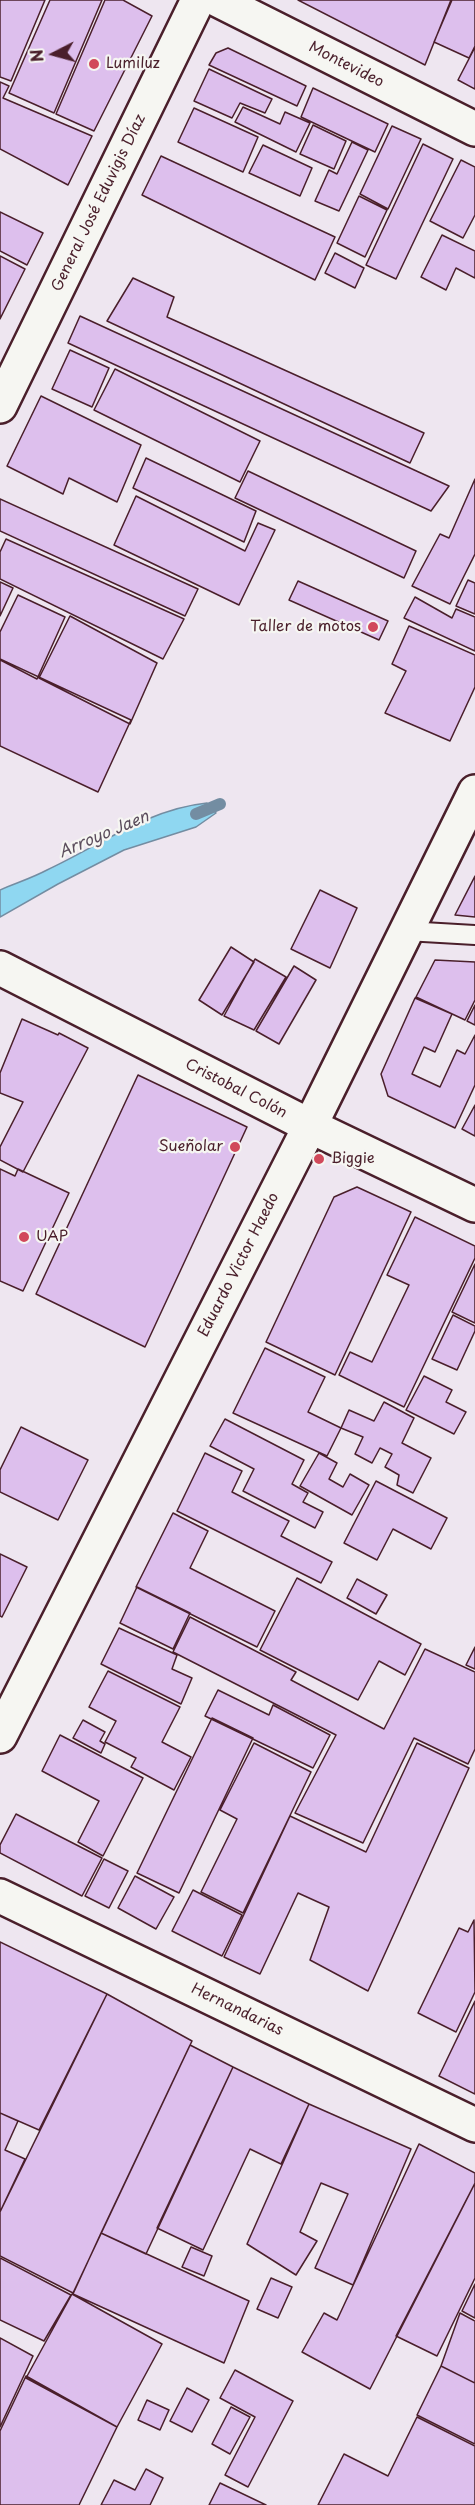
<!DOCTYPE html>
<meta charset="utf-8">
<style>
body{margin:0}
#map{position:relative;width:475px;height:2505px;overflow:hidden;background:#eee6f0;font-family:"Playpen Sans",sans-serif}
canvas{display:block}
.north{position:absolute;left:24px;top:24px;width:60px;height:60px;-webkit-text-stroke:4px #f6f6f2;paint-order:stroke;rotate:264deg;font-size:16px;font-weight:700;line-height:24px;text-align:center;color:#4a1f2b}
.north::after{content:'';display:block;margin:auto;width:21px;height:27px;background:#4a1f2b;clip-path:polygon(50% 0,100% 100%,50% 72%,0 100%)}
</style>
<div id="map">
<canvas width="475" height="2505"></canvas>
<div class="north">N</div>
</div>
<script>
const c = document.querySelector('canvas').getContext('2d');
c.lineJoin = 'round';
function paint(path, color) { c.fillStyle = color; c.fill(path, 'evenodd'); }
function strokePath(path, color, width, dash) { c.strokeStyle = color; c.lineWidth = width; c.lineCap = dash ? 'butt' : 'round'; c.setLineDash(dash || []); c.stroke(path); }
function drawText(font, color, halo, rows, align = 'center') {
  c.font = font + ' "Playpen Sans",sans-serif'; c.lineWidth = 4.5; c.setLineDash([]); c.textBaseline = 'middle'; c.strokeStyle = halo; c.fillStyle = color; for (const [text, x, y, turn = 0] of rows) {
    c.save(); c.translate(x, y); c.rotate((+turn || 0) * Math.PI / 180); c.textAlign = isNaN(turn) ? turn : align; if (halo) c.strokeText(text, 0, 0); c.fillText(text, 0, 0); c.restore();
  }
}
const water = new Path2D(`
 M 207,803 L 216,813 L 196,827 L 124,850 L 58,884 L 0,917 L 0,890 C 16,883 32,878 47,870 C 99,846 148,809 207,803 Z`);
const stream = new Path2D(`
 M 196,814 L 220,804`);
const building = new Path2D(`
 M 0,0 L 45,0 L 11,81 L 0,77 Z
 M 50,0 L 102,0 L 54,113 L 9,93 Z
 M 105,0 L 123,0 L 152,16 L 94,131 L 56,114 Z
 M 298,0 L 451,0 L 425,65 Z
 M 452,0 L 475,0 L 475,46 L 469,58 L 434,42 Z
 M 475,47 L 475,89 L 458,80 Z
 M 228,48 L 306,86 L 297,106 L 209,65 L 216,53 Z
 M 209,69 L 272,99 L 265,113 L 240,103 L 232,118 L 194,101 Z
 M 0,82 L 9,86 L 3,98 L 92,136 L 68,185 L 0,149 Z
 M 313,88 L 388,124 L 375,152 L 301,117 Z
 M 243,107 L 280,124 L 285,112 L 310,123 L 296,152 L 235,122 Z
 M 194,108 L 258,137 L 243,172 L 178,142 Z
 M 313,125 L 346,141 L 334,169 L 300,154 Z
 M 392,126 L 421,139 L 388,209 L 360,194 Z
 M 352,142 L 368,150 L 339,211 L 315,201 L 329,170 L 337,174 Z
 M 423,144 L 453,159 L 396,279 L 366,265 Z
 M 263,145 L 312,168 L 300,196 L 249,173 Z
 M 161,156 L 335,237 L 315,280 L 142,195 Z
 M 461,160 L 475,167 L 475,215 L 463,238 L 430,221 Z
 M 359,196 L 387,210 L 365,257 L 337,243 Z
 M 0,212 L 43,233 L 27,265 L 0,251 Z
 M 442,235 L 475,251 L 475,278 L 456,268 L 446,290 L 421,277 Z
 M 335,253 L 364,268 L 355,288 L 325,273 Z
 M 0,256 L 25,269 L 0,319 Z
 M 133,278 L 174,297 L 167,317 L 424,433 L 410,463 L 107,321 Z
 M 80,316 L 449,486 L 431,511 L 68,343 Z
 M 70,350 L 109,368 L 92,407 L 52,389 Z
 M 115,369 L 260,441 L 240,482 L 94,410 Z
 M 41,396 L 141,445 L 117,502 L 69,478 L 63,494 L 7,466 Z
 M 146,458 L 256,511 L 244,542 L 133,488 Z
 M 248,471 L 416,551 L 404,578 L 235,498 Z
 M 475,479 L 475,554 L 450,604 L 412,586 L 440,534 L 449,538 Z
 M 136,496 L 245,551 L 258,523 L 275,530 L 239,605 L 114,545 Z
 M 0,499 L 198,589 L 185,616 L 0,531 Z
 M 6,539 L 184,619 L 163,659 L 0,579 L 0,552 Z
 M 468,580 L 475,583 L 475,614 L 456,606 Z
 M 298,581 L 388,621 L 379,640 L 289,600 Z
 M 0,582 L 13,588 L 0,616 Z
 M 18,595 L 65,617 L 37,679 L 0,660 L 0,632 Z
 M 415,597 L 452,618 L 456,609 L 475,617 L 475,651 L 404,618 Z
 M 70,616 L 157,663 L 130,724 L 39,678 Z
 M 409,626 L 475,655 L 475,687 L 450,741 L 385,713 L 406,671 L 392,664 Z
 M 0,659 L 131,720 L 98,792 L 0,746 Z
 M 475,876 L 475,917 L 455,915 Z
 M 320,890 L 357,908 L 330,968 L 291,949 Z
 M 231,947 L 254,962 L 222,1015 L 199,1000 Z
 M 255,959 L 286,977 L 254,1030 L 224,1016 Z
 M 435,960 L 475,962 L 475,1000 L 465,1020 L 416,997 Z
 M 294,966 L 316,980 L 279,1044 L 256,1031 Z
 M 415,998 L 452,1014 L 435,1052 L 424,1047 L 412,1074 L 440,1087 L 457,1050 L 465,1054 L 475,1035 L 475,1085 L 455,1128 L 388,1096 L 381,1074 Z
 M 475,1005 L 475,1025 L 467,1021 Z
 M 22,1019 L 58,1035 L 59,1033 L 88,1048 L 23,1172 L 0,1160 L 0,1147 L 23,1102 L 0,1093 L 0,1073 Z
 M 138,1075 L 247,1127 L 145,1347 L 36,1294 Z
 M 475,1105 L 475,1136 L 462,1129 Z
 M 0,1169 L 15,1176 L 18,1169 L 69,1193 L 23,1291 L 0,1281 Z
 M 357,1187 L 411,1212 L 335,1375 L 266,1342 L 334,1197 Z
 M 415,1217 L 475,1246 L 475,1258 L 404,1407 L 339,1375 L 350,1352 L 372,1362 L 409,1285 L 387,1275 Z
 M 475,1264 L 475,1323 L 452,1312 Z
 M 453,1315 L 475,1326 L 475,1331 L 457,1370 L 432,1359 Z
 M 265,1348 L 325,1377 L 308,1412 L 341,1428 L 327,1456 L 233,1413 Z
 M 424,1376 L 452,1390 L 446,1402 L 466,1412 L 454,1434 L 406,1410 Z
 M 384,1402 L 414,1418 L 402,1443 L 431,1458 L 413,1493 L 397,1485 L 399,1475 L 385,1467 L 392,1454 L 380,1448 L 372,1463 L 355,1454 L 363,1437 L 341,1428 L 349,1410 L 374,1421 Z
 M 225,1419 L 304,1460 L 292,1484 L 308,1493 L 303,1502 L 323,1512 L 315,1528 L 243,1491 L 254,1469 L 210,1446 Z
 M 21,1427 L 88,1460 L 58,1520 L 0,1492 L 0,1470 Z
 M 205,1453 L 242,1471 L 232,1492 L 289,1521 L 281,1536 L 332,1562 L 321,1583 L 177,1511 Z
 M 319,1453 L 337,1463 L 329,1479 L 343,1487 L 350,1474 L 369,1485 L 352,1515 L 300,1486 Z
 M 376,1481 L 447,1518 L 431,1549 L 393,1529 L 377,1560 L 344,1543 Z
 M 173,1513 L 208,1531 L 190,1568 L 275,1611 L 257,1647 L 136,1587 Z
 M 0,1554 L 27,1567 L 2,1617 L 0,1616 Z
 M 297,1578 L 421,1644 L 405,1675 L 379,1661 L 358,1700 L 260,1650 Z
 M 357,1579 L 387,1595 L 376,1614 L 347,1598 Z
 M 137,1587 L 190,1613 L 173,1649 L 120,1623 Z
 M 190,1617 L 296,1672 L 291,1680 L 384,1729 L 425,1649 L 475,1672 L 475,1749 L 468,1764 L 414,1738 L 363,1843 L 295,1813 L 336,1735 L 173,1652 Z
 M 119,1628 L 177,1655 L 172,1669 L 192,1678 L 181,1704 L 101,1664 Z
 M 475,1647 L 475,1669 L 466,1665 Z
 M 108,1671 L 180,1707 L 162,1742 L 191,1757 L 174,1790 L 131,1767 L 136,1758 L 105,1742 L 116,1721 L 89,1707 Z
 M 218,1690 L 269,1715 L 273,1705 L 330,1735 L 313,1768 L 205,1716 Z
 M 212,1718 L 253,1738 L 179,1893 L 137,1873 Z
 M 83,1720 L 105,1732 L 100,1741 L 105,1744 L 101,1753 L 73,1738 Z
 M 60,1735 L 143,1778 L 103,1856 L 78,1842 L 99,1801 L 42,1771 Z
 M 254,1743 L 311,1772 L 243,1913 L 201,1892 L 237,1819 L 220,1810 Z
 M 417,1743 L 469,1768 L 368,1991 L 310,1960 L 329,1907 L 298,1893 L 260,1974 L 224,1957 L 290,1816 L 366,1852 Z
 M 16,1814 L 102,1858 L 82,1896 L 0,1853 L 0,1845 Z
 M 104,1859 L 128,1871 L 109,1908 L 85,1896 Z
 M 135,1876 L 174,1897 L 156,1929 L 118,1908 Z
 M 193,1890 L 242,1915 L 222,1956 L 172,1931 Z
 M 474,1920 L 475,1992 L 456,2032 L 418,2013 L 459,1928 L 468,1932 Z
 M 0,1942 L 107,1994 L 39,2130 L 0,2113 Z
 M 107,1994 L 192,2041 L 73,2293 L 0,2256 L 0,2212 Z
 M 475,2001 L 475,2094 L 439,2076 Z
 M 190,2045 L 233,2067 L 146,2254 L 101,2233 Z
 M 233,2067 L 309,2104 L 281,2164 L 250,2149 L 203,2250 L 157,2228 Z
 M 309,2104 L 411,2149 L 353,2285 L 315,2268 L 348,2194 L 321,2183 L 300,2232 L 317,2241 L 296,2275 L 247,2244 Z
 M 0,2113 L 18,2121 L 5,2150 L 25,2159 L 0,2212 Z
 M 419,2144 L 475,2173 L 475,2183 L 370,2389 L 302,2352 L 324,2313 L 337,2320 Z
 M 475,2183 L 475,2278 L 437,2356 L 396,2336 Z
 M 101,2233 L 249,2301 L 224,2363 L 73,2294 Z
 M 191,2247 L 212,2256 L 204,2276 L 182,2267 Z
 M 0,2258 L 71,2295 L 44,2341 L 0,2320 Z
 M 271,2278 L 292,2287 L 278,2318 L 257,2309 Z
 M 475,2284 L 475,2318 L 462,2311 Z
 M 72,2294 L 162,2344 L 117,2427 L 26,2378 Z
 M 460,2313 L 475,2321 L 475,2383 L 441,2366 Z
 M 0,2338 L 33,2356 L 0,2427 Z
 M 441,2366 L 475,2383 L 475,2444 L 417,2415 Z
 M 235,2370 L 293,2401 L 248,2487 L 225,2475 L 255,2417 L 220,2398 Z
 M 26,2376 L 117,2427 L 79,2505 L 0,2505 L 0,2431 Z
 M 187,2388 L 209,2400 L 192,2432 L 170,2421 Z
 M 147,2400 L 169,2410 L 160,2430 L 138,2420 Z
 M 231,2407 L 250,2417 L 230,2454 L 212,2444 Z
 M 417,2417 L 475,2446 L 475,2505 L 318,2505 L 344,2454 L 388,2476 Z
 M 146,2469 L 163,2478 L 150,2505 L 101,2505 L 114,2480 L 135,2490 Z
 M 220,2483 L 266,2505 L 209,2505 Z`);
const lane = new Path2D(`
 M 406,931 L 475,935`);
const street = new Path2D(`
 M 0,1736 L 310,1126
 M 0,1896 L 475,2125`);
const secondary = new Path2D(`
 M 0,406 L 198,0
 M 310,1126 L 475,792`);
const primary = new Path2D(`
 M 218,0 L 475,129
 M 0,968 L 310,1126 L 475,1205`);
const markers = [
 [94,64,6,"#d1495b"],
 [373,627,6,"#d1495b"],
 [235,1147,6,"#d1495b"],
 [319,1159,6,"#d1495b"],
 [24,1237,6,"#d1495b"]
];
const poiNames = [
 ["Lumiluz",106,64],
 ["Taller de motos",361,627,"right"],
 ["Sueñolar",223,1147,"right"],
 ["Biggie",331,1159],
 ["UAP",36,1237]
];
const streetNames = [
 ["Montevideo",346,65,27],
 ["General José Eduvigis Díaz",99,203,-64],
 ["Cristobal Colón",236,1089,27],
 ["Eduardo Victor Haedo",239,1265,-63],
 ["Hernandarias",237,2010,26]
];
const waterNames = [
 ["Arroyo Jaen",104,835,-23]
];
paint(water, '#8fd7f1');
strokePath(water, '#738da2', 1.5);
strokePath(stream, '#738da2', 12);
paint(building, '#ddbfed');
strokePath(building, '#4a1f2b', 1.5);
strokePath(lane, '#4a1f2b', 22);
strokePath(street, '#4a1f2b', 38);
strokePath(secondary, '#4a1f2b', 38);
strokePath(primary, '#4a1f2b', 38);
strokePath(lane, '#f6f6f2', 18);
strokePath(street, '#f6f6f2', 33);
strokePath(secondary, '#f6f6f2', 33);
strokePath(primary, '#f6f6f2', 33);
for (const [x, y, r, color] of markers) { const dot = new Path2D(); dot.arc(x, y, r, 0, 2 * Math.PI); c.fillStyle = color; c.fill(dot); strokePath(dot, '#f6f6f2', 2); }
drawText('15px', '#4a1f2b', '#f6f6f2', poiNames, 'left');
drawText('15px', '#4a1f2b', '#f6f6f2', streetNames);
drawText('italic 16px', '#5b4d5c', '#f6f6f2', waterNames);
</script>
